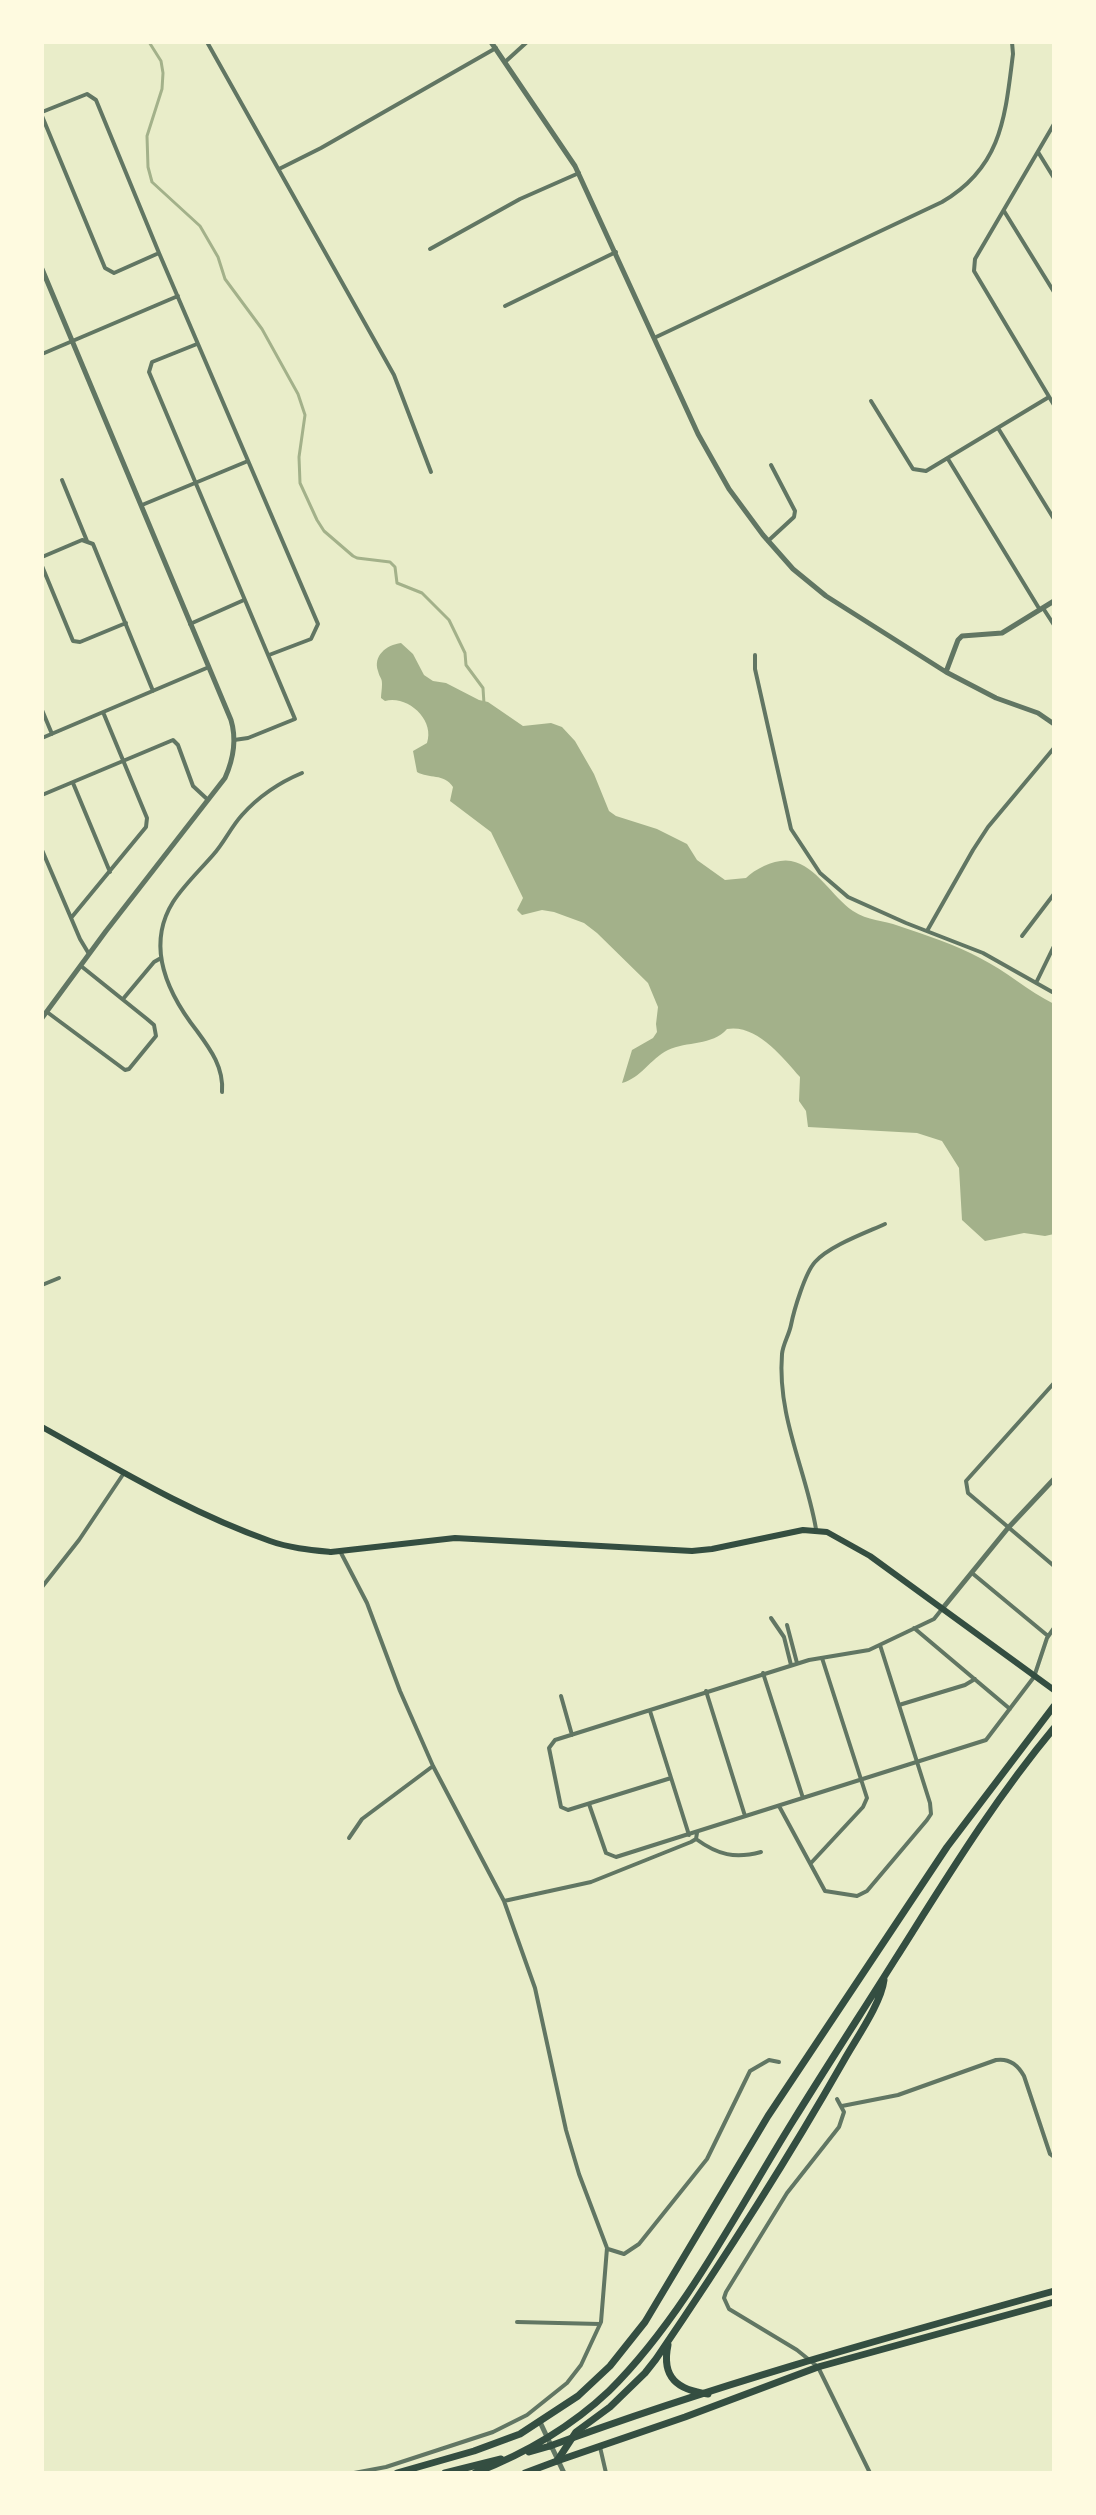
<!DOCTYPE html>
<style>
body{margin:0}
#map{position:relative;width:1096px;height:2515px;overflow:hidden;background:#e9edc9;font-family:Rubik,sans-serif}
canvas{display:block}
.frame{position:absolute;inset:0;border:44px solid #fefae0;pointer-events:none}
</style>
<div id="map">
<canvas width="1096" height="2515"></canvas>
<div class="frame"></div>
</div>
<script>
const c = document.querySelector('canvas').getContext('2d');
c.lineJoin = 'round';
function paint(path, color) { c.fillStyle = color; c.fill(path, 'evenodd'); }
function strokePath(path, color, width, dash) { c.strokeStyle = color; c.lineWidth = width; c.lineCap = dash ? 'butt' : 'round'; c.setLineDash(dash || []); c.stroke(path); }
const water = new Path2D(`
 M 401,643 L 413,654 L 424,675 L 433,681 L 446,683 L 479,700 L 488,702 L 523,726 L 551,723 L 562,727 L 575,741 L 594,774 L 609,811 L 616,816 L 657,829 L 687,844 L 697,860 L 725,880 L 746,878 C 756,868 777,858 791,861 C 817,866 832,897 853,911 C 868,921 883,920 899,926 C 926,935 956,945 980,958 C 1006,971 1028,991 1054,1004 L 1054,1234 L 1045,1236 L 1024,1233 L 985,1241 L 962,1220 L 959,1168 L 942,1141 L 917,1133 L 808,1127 L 806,1111 L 799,1101 L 800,1077 C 782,1057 757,1024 727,1029 C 712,1046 687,1041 668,1050 C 650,1059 641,1078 622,1083 L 632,1050 L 653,1038 L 657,1032 L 656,1024 L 658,1007 L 648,983 L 597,933 L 584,923 L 554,912 L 542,910 L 522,915 L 517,910 L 523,898 L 491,832 L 450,801 L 453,787 C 444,773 429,779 417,772 L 413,751 L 427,743 C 435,720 408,695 385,701 L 381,698 C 381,694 382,689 382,684 C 382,677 380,679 378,671 C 373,656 386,645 401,643 Z`);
const stream = new Path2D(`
 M 149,42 L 161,61 L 163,73 L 162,89 L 147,136 L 148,167 L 152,182 L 200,226 L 218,257 L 225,279 L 262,329 L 298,394 L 305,415 L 299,457 L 300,483 L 317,520 L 324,531 L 353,556 L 357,558 L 390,562 L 395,567 L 397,583 L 422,593 L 449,620 L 465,653 L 466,665 L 483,688 L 484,704`);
const minor = new Path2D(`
 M 207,42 L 394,375 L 431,472
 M 505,62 L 527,42
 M 42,112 L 87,94 L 96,100 L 159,253 L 318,624 L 311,639 L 269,655
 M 42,116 L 105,268 L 114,273 L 159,253
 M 1054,124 L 975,259 L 974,271 L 1054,405
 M 1038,152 L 1054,178
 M 279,169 L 321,148 L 496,48
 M 1004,211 L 1054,292
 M 430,249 L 520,199 L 579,173
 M 505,306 L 616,252
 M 654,338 L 942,202 C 1002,167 1005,117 1013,54 L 1012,42
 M 197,344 L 152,362 L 149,372 L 295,719 L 248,738 L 234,740
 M 42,354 L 178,296
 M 871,401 L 913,469 L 926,471 L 1049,397
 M 998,428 L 1054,519
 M 948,459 L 1040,610
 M 62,480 L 87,541
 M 142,505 L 248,461
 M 768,541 L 794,517 L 795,511 L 771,465
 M 42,557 L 82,540 L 93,544 L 153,691
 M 42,566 L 73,641 L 80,642 L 126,623
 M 1043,608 L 1054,625
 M 190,624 L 244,600
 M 755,655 L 755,669 L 791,829 L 820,873 L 848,897 L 906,923 L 983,953 L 1054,993
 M 42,710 L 52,734
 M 42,738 L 209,667
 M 73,783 L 110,872
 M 42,795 L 173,740 L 178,745 L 193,786 L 207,799
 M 42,850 L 80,939 L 89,954
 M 71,918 L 146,827 L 147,818 L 103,712
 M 927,931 L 973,850 L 988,827 L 1054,748
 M 1022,936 L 1054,894
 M 1036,983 L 1054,946
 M 123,999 L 154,962 L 161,958
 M 47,1012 L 125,1070 L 129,1069 L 156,1036 L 154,1025 L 147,1019 L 81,966
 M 222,1092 C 224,1068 211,1050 197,1031 C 168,994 145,947 173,902 C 184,885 200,870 213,855 C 224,843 231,827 242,815 C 259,796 278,783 302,773
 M 42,1285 L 59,1278
 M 1054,1383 L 966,1481 L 968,1493 L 1054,1566
 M 816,1529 C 806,1470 777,1417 782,1354 C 783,1344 789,1335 791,1325 C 794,1310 805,1273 815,1262 C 829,1246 865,1233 885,1224
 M 340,1551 L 367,1603 L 400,1691 L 433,1766 L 504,1901 L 535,1988 L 566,2130 L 579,2174 L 607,2248 L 601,2322 L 581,2365 L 567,2383 L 527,2415 L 493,2432 L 386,2467 L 354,2473
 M 972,1573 L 1048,1636
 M 42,1587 L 79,1540 L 124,1473
 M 771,1618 L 784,1637 L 791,1665
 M 787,1625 L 797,1663
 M 914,1628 L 1010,1709
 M 763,1673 L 803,1798
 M 706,1691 L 745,1816
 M 561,1696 L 572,1735
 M 899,1705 L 965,1685 L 975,1679
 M 650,1711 L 689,1835
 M 671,1778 L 568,1810 L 561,1807 L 549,1748 L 555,1740 L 809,1660 L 869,1650 L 934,1619 L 942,1609
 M 589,1804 L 606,1853 L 616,1857 L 986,1740 L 1034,1677 L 1047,1638 L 1054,1628
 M 779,1806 L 825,1891 L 857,1896 L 867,1891 L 927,1820 L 931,1814 L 930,1803 L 880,1645
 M 349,1838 L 362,1819 L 433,1766
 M 696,1839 C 718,1855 735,1859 761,1852
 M 811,1863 L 863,1807 L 867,1798 L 822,1658
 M 504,1901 L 591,1882 L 691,1842 L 696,1839 L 697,1833
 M 837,2099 L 844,2112 L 839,2127 L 787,2193 L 726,2292 L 724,2298 L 729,2309 L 797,2350 L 818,2367 L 870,2473
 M 842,2106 L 898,2095 L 996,2060 C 1009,2058 1018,2065 1024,2076 L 1050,2154 L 1054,2157
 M 608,2249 L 624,2254 L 639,2244 L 707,2159 L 750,2071 L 769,2060 L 779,2062
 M 517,2322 L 600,2324
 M 600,2447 L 606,2473`);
const tertiary = new Path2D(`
 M 491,42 L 575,166 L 698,434 L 729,489 L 763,535 L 793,569 L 826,596 L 946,672 L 996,698 L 1038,713 L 1054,724
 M 42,269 L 231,720 C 237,740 233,760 225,778 L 106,931 L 42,1018
 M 946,672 L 958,640 L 962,636 L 1002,633 L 1054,601
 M 942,1609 L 1008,1528 L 1054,1479
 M 540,2422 L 564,2473`);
const secondary = new Path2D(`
 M 42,1427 C 116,1468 190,1513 270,1541 C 289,1548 311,1550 331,1552 L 455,1538 L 692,1551 L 712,1549 L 803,1530 L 827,1532 L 870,1556 L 1054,1690`);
const primary = new Path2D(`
 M 550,2446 C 715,2385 885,2338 1054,2291
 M 557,2461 L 685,2417 L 818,2367 L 1054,2302`);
const trunk = new Path2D(`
 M 668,2345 C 661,2378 678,2390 708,2394
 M 529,2452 L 550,2446
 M 397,2473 L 474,2451 L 520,2434 L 578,2396 L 610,2366 L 645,2322 L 768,2116 L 947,1847 L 1054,1706
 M 445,2473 L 501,2459
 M 475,2473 C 524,2454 571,2427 609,2391 C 684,2317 737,2211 793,2121 C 827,2066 862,2012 896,1958 C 946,1879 994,1800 1054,1728
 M 525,2473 L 557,2461 L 576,2432 L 610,2407 L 645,2373 L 656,2359 C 722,2262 785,2164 843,2062 C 855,2040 881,2004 884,1980`);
paint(water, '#a3b18a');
strokePath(stream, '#a3b18a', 3);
strokePath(minor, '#617663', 4);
strokePath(tertiary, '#617663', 5);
strokePath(secondary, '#344e41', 6);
strokePath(primary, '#344e41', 7);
strokePath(trunk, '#344e41', 7);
</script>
